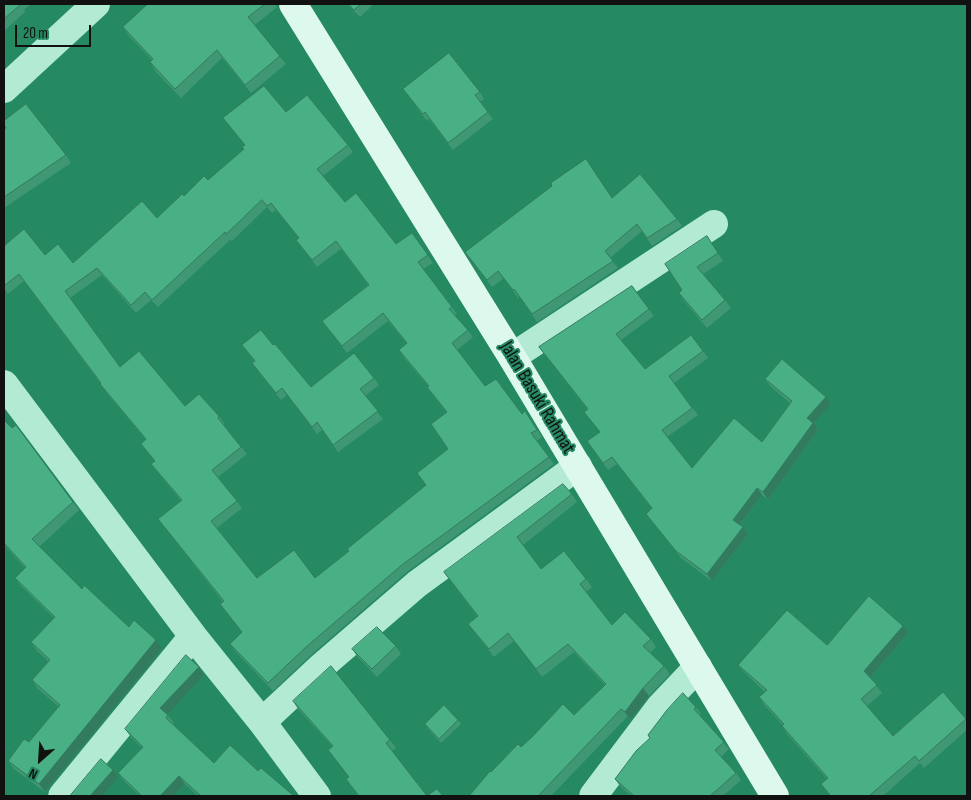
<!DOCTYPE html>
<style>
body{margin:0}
#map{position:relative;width:971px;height:800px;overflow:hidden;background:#258a62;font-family:"Sofia Sans Condensed",sans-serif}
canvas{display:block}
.frame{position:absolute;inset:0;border:5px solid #111;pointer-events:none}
.north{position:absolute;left:15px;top:735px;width:50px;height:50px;-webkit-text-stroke:4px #258a62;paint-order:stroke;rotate:206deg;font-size:14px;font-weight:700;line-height:20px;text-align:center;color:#111}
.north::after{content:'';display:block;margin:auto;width:18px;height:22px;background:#111;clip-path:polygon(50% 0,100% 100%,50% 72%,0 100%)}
.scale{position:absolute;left:15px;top:25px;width:76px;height:22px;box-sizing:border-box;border:2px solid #111;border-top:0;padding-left:6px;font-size:15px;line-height:18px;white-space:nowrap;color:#111;-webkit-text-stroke:4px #258a62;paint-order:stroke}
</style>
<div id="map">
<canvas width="971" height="800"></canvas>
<div class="frame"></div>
<div class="north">N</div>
<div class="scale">20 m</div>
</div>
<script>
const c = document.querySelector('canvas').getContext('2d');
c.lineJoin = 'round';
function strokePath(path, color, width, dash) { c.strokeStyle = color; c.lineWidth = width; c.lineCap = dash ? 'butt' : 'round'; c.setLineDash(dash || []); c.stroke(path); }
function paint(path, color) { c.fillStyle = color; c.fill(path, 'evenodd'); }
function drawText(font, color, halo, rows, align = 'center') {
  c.font = font + ' "Sofia Sans Condensed",sans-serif'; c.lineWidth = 4; c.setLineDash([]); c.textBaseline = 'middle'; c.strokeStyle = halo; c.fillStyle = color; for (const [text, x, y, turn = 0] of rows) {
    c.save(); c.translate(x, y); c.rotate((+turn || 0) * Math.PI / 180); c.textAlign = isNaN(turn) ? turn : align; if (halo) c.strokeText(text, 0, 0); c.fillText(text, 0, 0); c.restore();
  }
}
const street = new Path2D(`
 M 4,89 L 96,4
 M 512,357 L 714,224
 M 4,384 L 193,636 L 262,722 L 317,796
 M 262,722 L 322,666 L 417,584 L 578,466
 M 62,796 L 193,636
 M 593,796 L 660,707 L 698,667`);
const secondary = new Path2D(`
 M 293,4 L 512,357 L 775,796`);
const wall = new Path2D(`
 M 4,4 L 31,4 L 24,10 L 25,12 L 4,31 Z
 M 148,4 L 275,4 L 277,7 L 255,25 L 286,64 L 251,93 L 222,58 L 181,98 L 155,71 L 150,62 L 152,60 L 129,36 L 123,27 Z
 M 347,4 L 374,4 L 360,17 Z
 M 403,89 L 480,92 L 484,99 L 480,102 L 493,119 L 453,150 L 429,119 L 427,121 Z
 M 286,112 L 348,145 L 353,152 L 323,176 L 345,202 L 396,244 L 412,233 L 433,263 L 423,269 L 452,307 L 457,314 L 455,315 L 473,337 L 457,350 L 485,386 L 522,414 L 530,418 L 542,437 L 537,441 L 554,464 L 408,571 L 311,655 L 273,691 L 235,651 L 230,644 L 242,632 L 220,604 L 223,602 L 158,519 L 181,501 L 151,464 L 155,461 L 141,444 L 146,440 L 105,391 L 100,384 L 100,383 L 24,281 L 8,294 L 4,288 L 4,246 L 45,255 L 73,263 L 157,218 L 184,196 L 208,180 L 244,149 L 245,145 L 223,118 ZM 267,207 L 272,213 L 276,210 L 299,238 L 296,240 L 317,267 L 341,249 L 368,285 L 322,321 L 347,353 L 388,321 L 407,344 L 399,350 L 404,358 L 428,386 L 427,387 L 432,394 L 447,413 L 448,449 L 417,473 L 426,485 L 348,552 L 315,578 L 257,578 L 256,577 L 217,528 L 242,508 L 218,477 L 247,454 L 223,425 L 225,424 L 219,416 L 185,406 L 120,367 L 70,298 L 102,275 L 136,313 L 151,300 L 158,307 L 230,240 L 232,241 Z
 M 4,129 L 66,155 L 71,163 L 4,208 Z
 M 612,198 L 677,219 L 682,226 L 652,246 L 642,231 L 610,258 L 618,268 L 537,322 L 520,297 L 518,298 L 504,278 L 492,287 L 465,252 Z
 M 707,236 L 723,261 L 703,274 L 725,300 L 731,308 L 707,328 L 684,301 L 679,293 L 682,290 Z
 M 632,286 L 654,316 L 621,340 L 645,369 L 703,351 L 708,358 L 674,383 L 698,415 L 667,437 L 692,468 L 762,442 L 790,403 L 770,386 L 765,379 L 831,404 L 814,423 L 818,430 L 768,500 L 762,495 L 740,525 L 748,534 L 712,581 L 681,558 L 646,514 L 652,509 L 617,464 L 608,470 L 592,448 L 600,432 L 584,412 L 587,409 L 539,347 Z
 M 242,345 L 273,345 L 311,387 L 374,378 L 379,385 L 365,396 L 383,419 L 338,452 L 322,430 L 317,434 L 287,395 L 281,400 L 257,370 L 252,363 L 254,361 Z
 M 4,420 L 73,502 L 79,510 L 39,547 L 82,589 L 129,627 L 162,649 L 45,792 L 14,769 L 8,761 L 29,742 L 59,707 L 38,689 L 32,680 L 48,661 L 37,651 L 31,642 L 54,618 L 21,586 L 15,578 L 25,568 L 4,545 Z
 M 572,494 L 577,502 L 523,545 L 541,569 L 586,579 L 592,587 L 586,592 L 612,625 L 651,639 L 656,647 L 650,653 L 664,666 L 670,674 L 649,696 L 630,720 L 627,717 L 551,796 L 469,796 L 491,772 L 521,747 L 574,715 L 605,685 L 574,652 L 542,677 L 514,641 L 494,657 L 468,624 L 477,616 L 444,572 Z
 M 903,626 L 908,633 L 870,678 L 882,693 L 867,706 L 893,736 L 943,692 L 967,720 L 967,730 L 924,768 L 920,763 L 883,796 L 830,796 L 821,784 L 827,779 L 787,734 L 782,726 L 783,725 L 764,705 L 759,697 L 765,692 L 744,672 L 738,665 L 827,645 Z
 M 396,646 L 401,654 L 377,677 L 357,656 L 352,649 Z
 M 204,675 L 167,714 L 174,723 L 173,724 L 214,763 L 258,771 L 294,796 L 198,796 L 185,784 L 173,796 L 140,796 L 124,781 L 118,773 L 142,748 L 131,737 L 125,729 Z
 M 293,701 L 390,740 L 396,748 L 392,751 L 427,796 L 358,796 L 346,779 L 349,777 L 328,750 L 332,746 L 298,709 Z
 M 696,707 L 701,714 L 700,715 L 722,740 L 727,747 L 729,749 L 721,757 L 736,773 L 741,780 L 723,796 L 631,796 L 620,786 L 615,779 L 650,738 L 648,735 Z
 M 458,720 L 461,724 L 441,743 L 427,728 L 425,724 Z`);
const shadedWall = new Path2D(`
 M 826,397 L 831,404 L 814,423 L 818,430 L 768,500 L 763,492 L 807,418 Z
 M 757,488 L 762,495 L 738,527 L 733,520 Z
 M 743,527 L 748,534 L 712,581 L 707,574 Z
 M 903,626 L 908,633 L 869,679 L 864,671 Z
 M 156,640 L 162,649 L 45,792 L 39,784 Z
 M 199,667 L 204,675 L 166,716 L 160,708 Z
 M 643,688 L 649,696 L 630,720 L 625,712 Z
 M 113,770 L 118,777 L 102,796 L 90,796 Z
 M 179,776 L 185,784 L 173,796 L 160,796 Z`);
const building = new Path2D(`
 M 4,4 L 19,4 L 20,5 L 4,19 Z
 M 148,4 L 265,4 L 248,17 L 280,56 L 245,85 L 217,50 L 175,89 L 150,62 L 153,59 L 123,27 Z
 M 349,4 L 361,4 L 354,10 Z
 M 449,53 L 480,92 L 475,95 L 488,112 L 448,143 L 425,112 L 423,114 L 403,89 Z
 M 264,86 L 286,112 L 307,95 L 348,145 L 317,169 L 345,202 L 356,193 L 396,244 L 412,233 L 428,255 L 418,262 L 452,307 L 449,309 L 468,330 L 452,343 L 485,386 L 496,379 L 522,414 L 525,411 L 537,430 L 531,433 L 549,457 L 403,564 L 306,647 L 268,683 L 230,644 L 242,632 L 220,604 L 224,601 L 158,519 L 182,500 L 151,464 L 155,461 L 141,444 L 146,439 L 100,384 L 101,383 L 19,274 L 4,286 L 4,246 L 24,229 L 45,255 L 58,244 L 73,263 L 142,201 L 157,218 L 182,194 L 184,196 L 204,176 L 208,180 L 244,149 L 242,147 L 245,145 L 223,118 ZM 262,200 L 267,206 L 271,203 L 299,238 L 296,240 L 312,260 L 336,241 L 369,285 L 322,321 L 342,346 L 383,313 L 407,343 L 399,350 L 429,386 L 427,387 L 447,412 L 431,424 L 448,449 L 417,473 L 426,485 L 347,549 L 349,551 L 315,578 L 294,550 L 257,578 L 256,577 L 211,521 L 237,501 L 212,470 L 241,447 L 218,418 L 219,416 L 199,394 L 185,406 L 139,351 L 120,367 L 65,291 L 97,268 L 131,305 L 145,292 L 152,300 L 225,232 L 226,234 Z
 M 26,104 L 66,155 L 4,197 L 4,129 L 6,128 L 4,125 L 4,121 Z
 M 586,159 L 612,198 L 640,174 L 677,219 L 647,238 L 637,224 L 605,251 L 613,261 L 532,314 L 514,289 L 513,290 L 498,271 L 487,280 L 465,252 L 552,186 L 551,183 Z
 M 707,236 L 718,253 L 697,267 L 725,300 L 702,320 L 679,293 L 682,290 L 665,264 Z
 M 632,286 L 649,309 L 616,334 L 645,369 L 691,335 L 703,351 L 669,376 L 692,408 L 662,430 L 692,468 L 734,418 L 762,442 L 792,401 L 765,379 L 782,359 L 826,397 L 807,418 L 813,423 L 763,492 L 757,488 L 733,520 L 743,527 L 707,574 L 676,551 L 646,514 L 652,508 L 612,457 L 603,463 L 587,441 L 600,432 L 584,412 L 588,409 L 539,347 Z
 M 261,330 L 273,345 L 275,344 L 311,387 L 354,353 L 374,378 L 360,389 L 378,411 L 333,445 L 317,422 L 312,427 L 282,388 L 276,393 L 252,363 L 255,361 L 242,345 Z
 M 4,420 L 12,428 L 16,425 L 73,502 L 32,539 L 82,589 L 84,585 L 129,627 L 134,620 L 156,640 L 39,784 L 8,761 L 24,739 L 29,742 L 60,705 L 32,680 L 50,660 L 31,642 L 55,617 L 15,578 L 26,567 L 4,543 L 4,519 L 5,518 L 4,517 Z
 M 563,484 L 572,494 L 517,537 L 541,569 L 564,551 L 586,579 L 580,584 L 612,625 L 625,612 L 651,639 L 643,646 L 664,666 L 643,688 L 625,712 L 621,709 L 538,796 L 469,796 L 490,771 L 491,772 L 518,744 L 521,747 L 532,737 L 563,704 L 574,715 L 606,684 L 568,644 L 536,669 L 508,633 L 489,649 L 468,624 L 478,616 L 444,572 Z
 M 869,596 L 903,626 L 864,671 L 877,685 L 861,699 L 893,736 L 943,692 L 966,719 L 919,761 L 915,756 L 869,796 L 831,796 L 821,784 L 828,778 L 782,726 L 784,724 L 759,697 L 767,690 L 738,665 L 787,610 L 827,645 Z
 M 377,627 L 396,646 L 372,669 L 352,649 Z
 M 186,655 L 199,667 L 160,708 L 168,715 L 166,718 L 214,763 L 230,745 L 258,771 L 261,768 L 294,796 L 201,796 L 179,776 L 160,796 L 142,796 L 118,773 L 143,747 L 125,729 Z
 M 331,666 L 390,740 L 386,743 L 427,796 L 359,796 L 346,779 L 349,777 L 328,750 L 333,746 L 293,701 Z
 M 683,693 L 696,707 L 694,709 L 722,740 L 724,742 L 715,750 L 736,773 L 710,796 L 634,796 L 615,779 L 636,751 L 650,738 L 648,735 L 667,710 Z
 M 444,705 L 458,720 L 439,739 L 425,724 Z
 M 101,759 L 113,770 L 90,796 L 70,796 Z
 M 437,789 L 443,796 L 427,796 Z`);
const streetNames = [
 ["Jalan Basuki Rahmat",537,398,59]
];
strokePath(street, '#b2ead3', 28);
strokePath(secondary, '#ddf8ed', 28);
paint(wall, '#3f9773');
paint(shadedWall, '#337b5e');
paint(building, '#49b086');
strokePath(building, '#337b5e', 1);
drawText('19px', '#111', '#258a62', streetNames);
</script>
